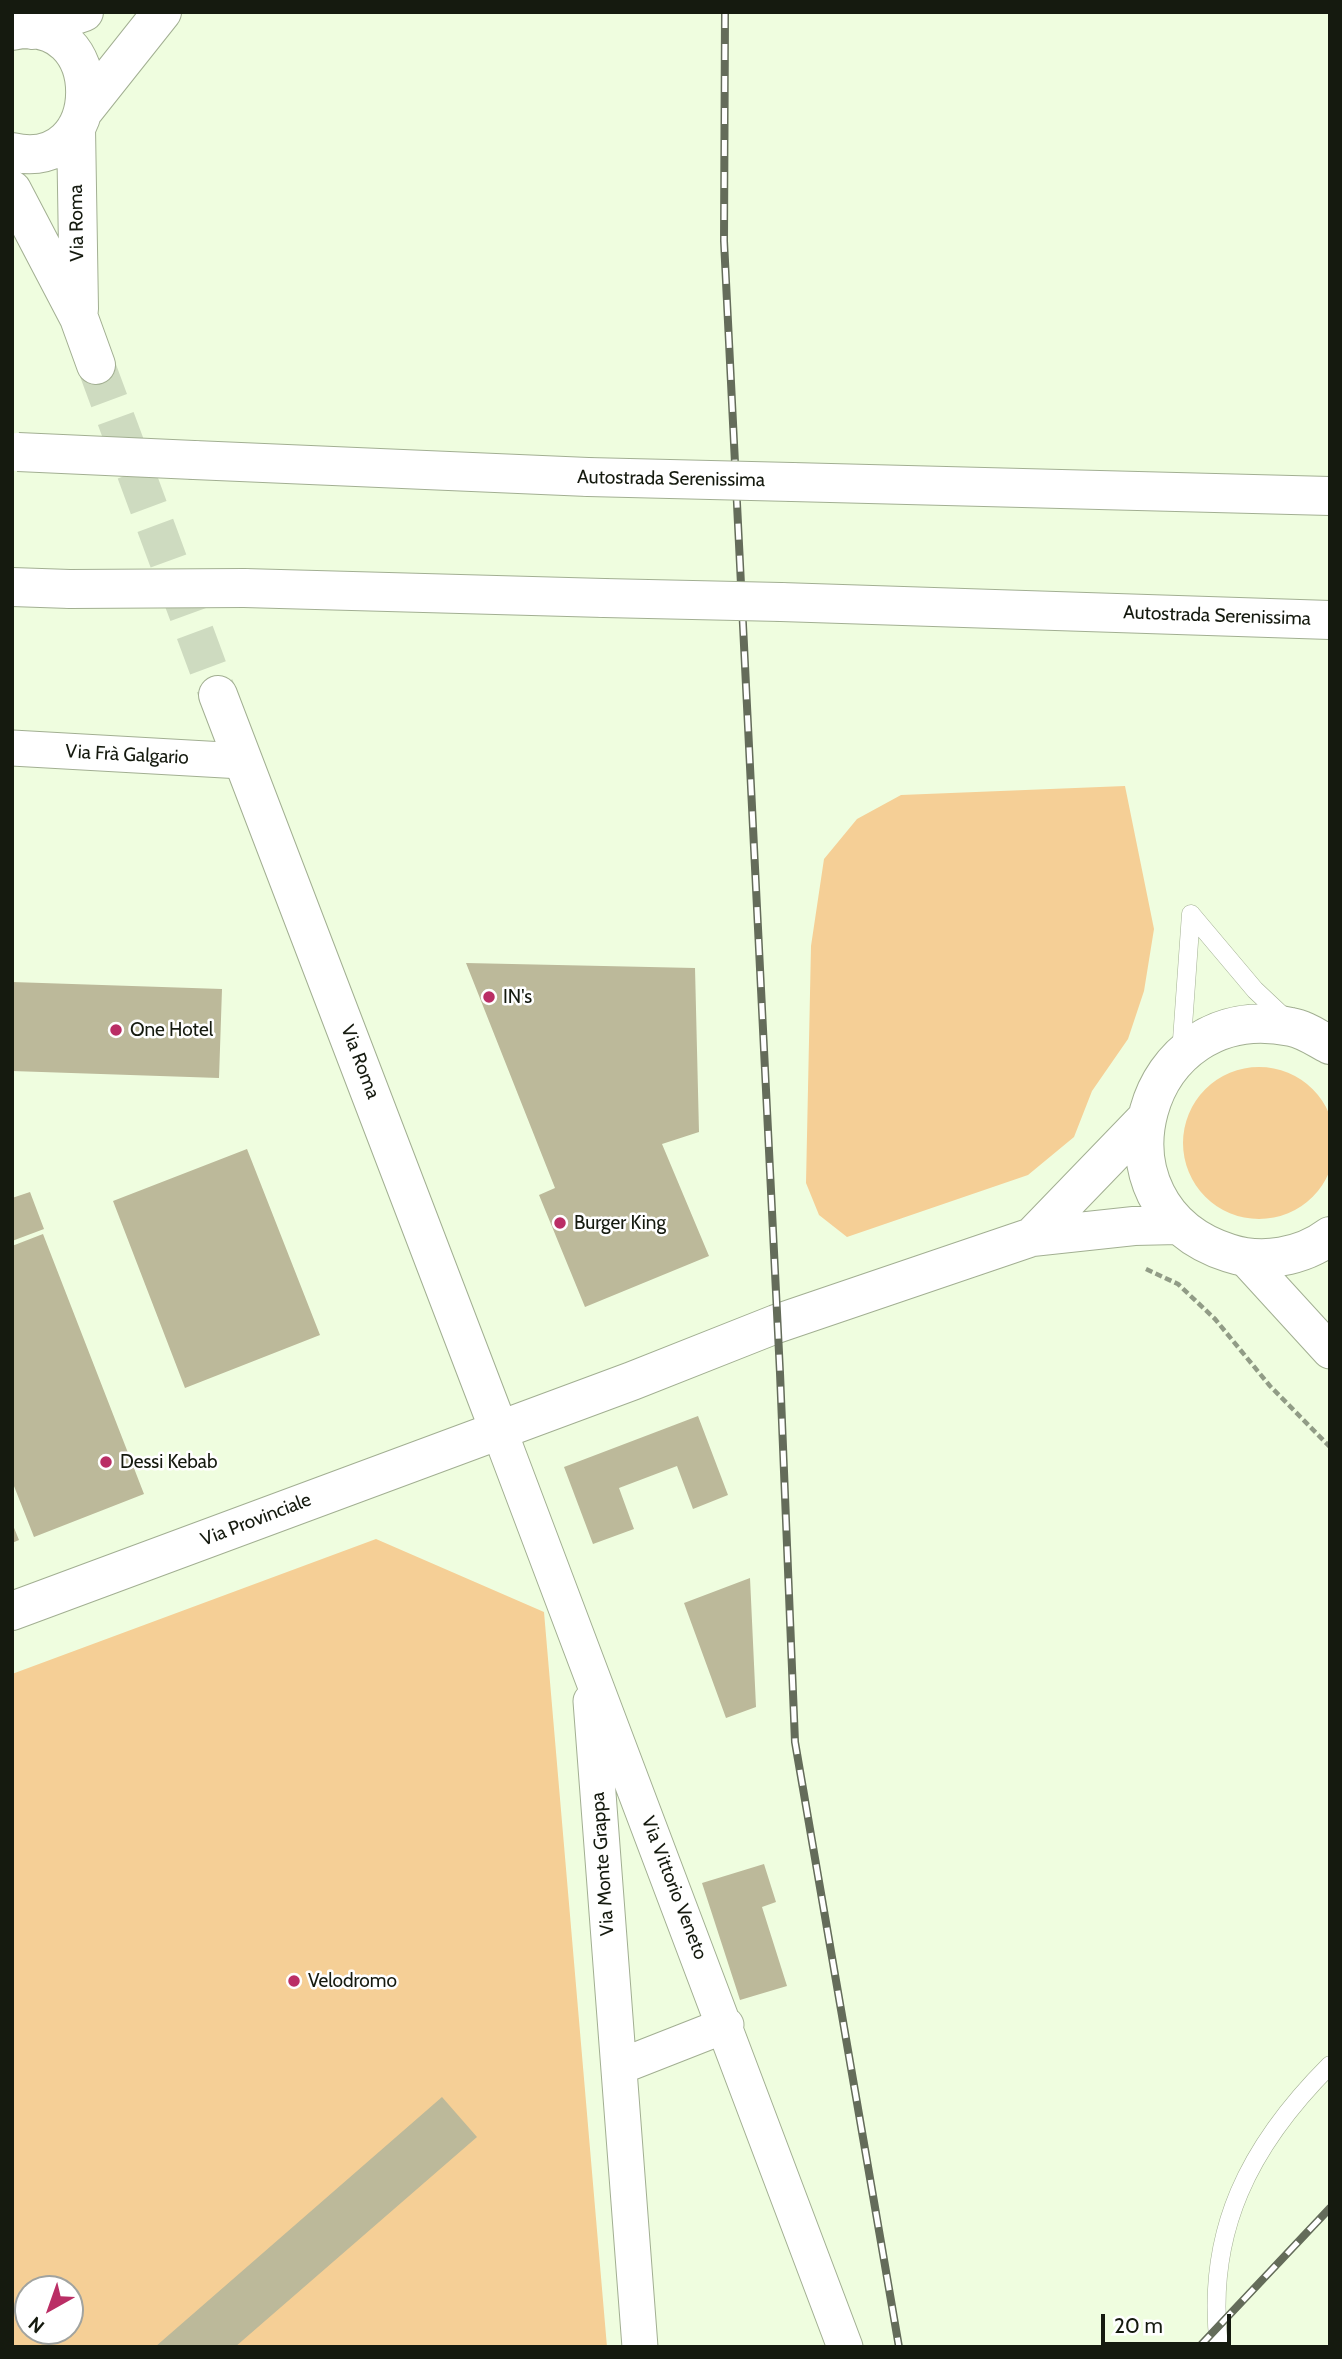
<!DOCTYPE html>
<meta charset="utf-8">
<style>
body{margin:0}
#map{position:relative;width:1342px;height:2359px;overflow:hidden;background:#effddf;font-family:Cabin,sans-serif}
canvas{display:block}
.frame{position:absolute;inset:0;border:14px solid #151a0f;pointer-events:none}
.north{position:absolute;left:14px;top:2275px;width:70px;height:70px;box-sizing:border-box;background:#fff;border:2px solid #a1a39f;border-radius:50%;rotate:220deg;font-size:19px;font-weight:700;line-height:28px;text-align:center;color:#151a0f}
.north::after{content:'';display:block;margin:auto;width:24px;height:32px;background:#ba2e65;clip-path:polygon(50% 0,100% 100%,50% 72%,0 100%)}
.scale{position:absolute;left:1101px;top:2314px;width:130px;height:32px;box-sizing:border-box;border:4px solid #151a0f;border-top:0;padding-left:9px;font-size:21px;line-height:24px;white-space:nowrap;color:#151a0f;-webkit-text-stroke:5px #fff;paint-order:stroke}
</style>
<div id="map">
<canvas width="1342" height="2359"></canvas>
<div class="frame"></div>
<div class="north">N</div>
<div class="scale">20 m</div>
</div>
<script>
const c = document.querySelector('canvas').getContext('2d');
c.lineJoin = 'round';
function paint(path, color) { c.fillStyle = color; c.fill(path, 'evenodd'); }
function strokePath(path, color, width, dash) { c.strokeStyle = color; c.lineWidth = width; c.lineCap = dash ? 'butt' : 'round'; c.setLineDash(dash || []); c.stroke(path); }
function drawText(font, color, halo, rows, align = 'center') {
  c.font = font + ' Cabin,sans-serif'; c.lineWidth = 5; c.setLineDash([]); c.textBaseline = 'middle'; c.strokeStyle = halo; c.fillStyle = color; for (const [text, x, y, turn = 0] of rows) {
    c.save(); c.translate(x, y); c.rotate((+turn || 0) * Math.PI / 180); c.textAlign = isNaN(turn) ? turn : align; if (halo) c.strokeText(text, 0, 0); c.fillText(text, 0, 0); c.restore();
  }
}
const green = new Path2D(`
 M 1125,786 L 1154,929 L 1144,991 L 1128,1039 L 1092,1091 L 1074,1137 L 1028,1175 L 847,1237 L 819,1215 L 806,1183 L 811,946 L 824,859 L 857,819 L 901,795 Z
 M1183 1143a76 76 0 1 1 152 0a76 76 0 1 1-152 0Z
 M 376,1539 L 544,1612 L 607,2347 L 12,2347 L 12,1674 ZM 28,2289 L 70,2289 L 70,2331 L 28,2331 Z`);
const building = new Path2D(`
 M 466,963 L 695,968 L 699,1132 L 662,1144 L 709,1256 L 585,1307 L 539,1195 L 555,1188 Z
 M 12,982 L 222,989 L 219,1078 L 12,1071 Z
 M 247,1149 L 320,1335 L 185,1388 L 113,1201 Z
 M 30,1192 L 44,1229 L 12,1241 L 12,1198 Z
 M 43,1234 L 144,1494 L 34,1537 L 12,1481 L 12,1246 Z
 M 698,1416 L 728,1495 L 693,1509 L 677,1466 L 619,1488 L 634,1529 L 593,1544 L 564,1467 Z
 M 12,1523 L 19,1540 L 12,1543 Z
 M 750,1578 L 756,1707 L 726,1718 L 684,1603 Z
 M 764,1864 L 776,1902 L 762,1907 L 787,1986 L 740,2000 L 702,1883 Z
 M 442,2097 L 477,2137 L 235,2347 L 155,2347 Z`);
const tertiaryTunnel = new Path2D(`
 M 96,365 L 218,695`);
const path = new Path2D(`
 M 1146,1269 L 1178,1284 L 1215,1319 L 1270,1386 L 1330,1447`);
const service = new Path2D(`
 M 1191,914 L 1255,990 L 1289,1022
 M 1181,1054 L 1191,914
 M 1219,2347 C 1205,2231 1250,2145 1330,2065`);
const minor = new Path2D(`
 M 12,748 L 242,761
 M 1245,1258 L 1330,1351
 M 499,1430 L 845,2347
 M 591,1701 L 640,2347
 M 619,2067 L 726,2025`);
const tertiary = new Path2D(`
 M 32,30 L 84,12
 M 12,31 C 110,10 109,175 12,152
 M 85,109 L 162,12
 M 76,128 L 79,309
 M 12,190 L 79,318 L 96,365
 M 218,695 L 499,1430`);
const primary = new Path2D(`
 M 1330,1045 C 1318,1039 1304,1029 1291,1027 C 1141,995 1083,1207 1229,1253 C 1262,1264 1302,1257 1330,1236
 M 1032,1237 L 1144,1121
 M 12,1611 L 632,1381 L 776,1324 L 1032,1237 L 1134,1226 L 1178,1225`);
const motorway = new Path2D(`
 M 194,460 L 588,477
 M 792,482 L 1330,496
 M 12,587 L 70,589
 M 244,588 L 604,598
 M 781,602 L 1330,620`);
const rail = new Path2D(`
 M 725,12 L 724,241 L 780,1373 L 795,1742 L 899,2347
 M 1199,2347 L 1330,2208`);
const motorwayBridge = new Path2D(`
 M 18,452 L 194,460
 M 588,477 L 792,482
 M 70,589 L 244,588
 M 604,598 L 781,602`);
const markers = [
 [489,997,7,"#ba2e65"],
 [116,1030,7,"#ba2e65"],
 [560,1223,7,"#ba2e65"],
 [106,1462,7,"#ba2e65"],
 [294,1981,7,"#ba2e65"]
];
const streetNames = [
 ["Via Roma",77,223,-91],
 ["Autostrada Serenissima",671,479,1],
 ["Autostrada Serenissima",1217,616,2],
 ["Via Frà Galgario",127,755,3],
 ["Via Roma",360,1062,69],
 ["Via Provinciale",256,1520,-21],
 ["Via Monte Grappa",603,1864,-94],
 ["Via Vittorio Veneto",674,1888,69]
];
const poiNames = [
 ["IN's",503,997],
 ["One Hotel",130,1030],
 ["Burger King",574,1223],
 ["Dessi Kebab",120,1462],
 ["Velodromo",308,1981]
];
paint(green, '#f5cf96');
paint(building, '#bcb99a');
strokePath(tertiaryTunnel, '#cedbc0', 38, [38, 19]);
strokePath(service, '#a2af92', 19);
strokePath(minor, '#a2af92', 37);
strokePath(tertiary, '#a2af92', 40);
strokePath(primary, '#a2af92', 40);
strokePath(motorway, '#a2af92', 40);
strokePath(path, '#919c86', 4.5, [7, 3.5]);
strokePath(service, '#fff', 18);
strokePath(minor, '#fff', 35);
strokePath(tertiary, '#fff', 38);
strokePath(primary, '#fff', 38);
strokePath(motorway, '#fff', 38);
strokePath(rail, '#646c5a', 8);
strokePath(rail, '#fff', 5, [16]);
strokePath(motorwayBridge, '#a2af92', 40, []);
strokePath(motorwayBridge, '#fff', 38);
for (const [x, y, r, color] of markers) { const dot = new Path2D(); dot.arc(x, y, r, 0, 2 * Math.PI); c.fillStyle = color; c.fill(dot); strokePath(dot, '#fff', 2.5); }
drawText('19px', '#151a0f', '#fff', streetNames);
drawText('19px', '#151a0f', '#fff', poiNames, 'left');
</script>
